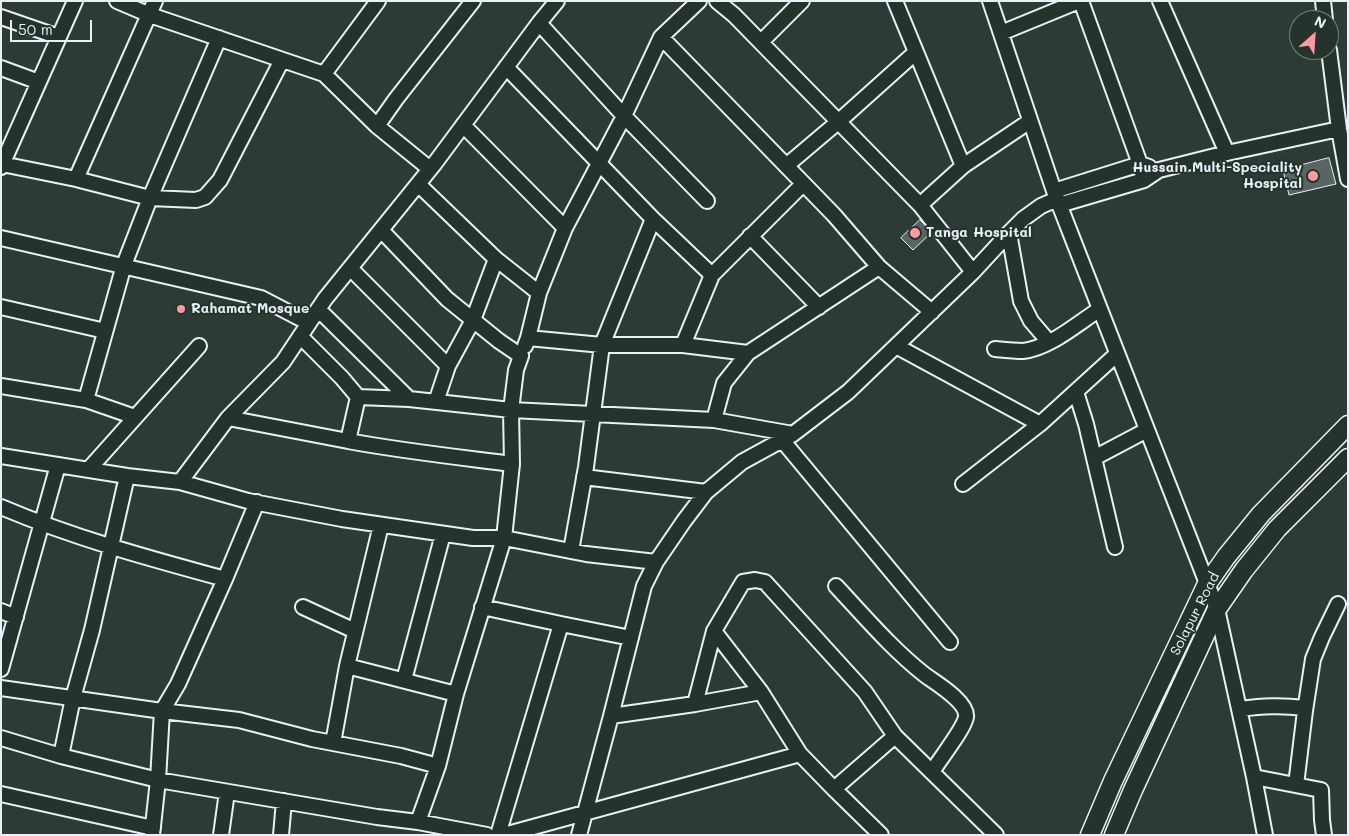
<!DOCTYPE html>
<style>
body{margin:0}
#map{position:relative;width:1349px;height:836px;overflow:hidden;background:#2e3b35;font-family:Mali,sans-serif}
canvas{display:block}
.frame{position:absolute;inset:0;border:2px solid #e8f1f8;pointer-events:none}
.north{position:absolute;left:1289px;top:10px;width:50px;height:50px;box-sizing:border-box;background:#26332d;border:1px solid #747f7e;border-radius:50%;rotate:26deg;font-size:14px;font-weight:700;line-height:20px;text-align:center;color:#e8f1f8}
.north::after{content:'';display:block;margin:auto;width:18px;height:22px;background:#ff9aa2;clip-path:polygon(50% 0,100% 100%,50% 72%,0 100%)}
.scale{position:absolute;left:10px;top:20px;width:82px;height:22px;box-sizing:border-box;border:2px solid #e8f1f8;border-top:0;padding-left:6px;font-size:15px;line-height:18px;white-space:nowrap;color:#e8f1f8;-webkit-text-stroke:4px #26332d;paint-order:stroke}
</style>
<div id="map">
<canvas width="1349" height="836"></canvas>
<div class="frame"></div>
<div class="north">N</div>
<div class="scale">50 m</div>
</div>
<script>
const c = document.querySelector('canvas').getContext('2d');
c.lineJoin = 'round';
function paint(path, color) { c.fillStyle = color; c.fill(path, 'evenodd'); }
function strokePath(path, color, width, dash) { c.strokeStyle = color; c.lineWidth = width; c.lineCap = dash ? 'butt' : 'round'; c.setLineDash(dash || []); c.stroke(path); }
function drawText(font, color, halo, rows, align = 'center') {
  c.font = font + ' Mali,sans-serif'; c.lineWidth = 4; c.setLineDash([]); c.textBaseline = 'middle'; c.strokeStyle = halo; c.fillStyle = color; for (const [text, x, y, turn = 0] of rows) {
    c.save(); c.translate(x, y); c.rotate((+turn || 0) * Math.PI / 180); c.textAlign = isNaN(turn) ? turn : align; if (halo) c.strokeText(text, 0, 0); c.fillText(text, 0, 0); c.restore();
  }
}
const building = new Path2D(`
 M 1329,158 L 1336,184 L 1289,195 L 1283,170 Z
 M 920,220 L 932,232 L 913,250 L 901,238 Z`);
const minor = new Path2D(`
 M 117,1 L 150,15 L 324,74 L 377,126 L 430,169
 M 717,1 L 734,15 L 920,205 L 973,272
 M 895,1 L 963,166
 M 990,1 L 1054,191 L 1217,609 L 1254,777 L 1265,835
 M 1081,1 L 1140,164 L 1144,180
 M 1160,1 L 1227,153
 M 1323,1 L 1325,20
 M 1,17 L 59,37
 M 539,23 L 624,116 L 707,201
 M 1001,33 L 1079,1
 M 661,37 L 834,215 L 879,267 L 932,312
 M 219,38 L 150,198 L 196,200 L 205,197 L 220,180 L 282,60
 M 761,42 L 802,1
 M 1329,50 L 1339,129 L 1348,179
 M 506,67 L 653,219 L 712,275 L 683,345 L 602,345 L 528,338
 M 1,68 L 39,82
 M 324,74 L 378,1
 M 463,125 L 565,228 L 539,293 L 528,338 L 525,346
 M 377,126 L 396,99 L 473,1
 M 2,164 L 76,179
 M 786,166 L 838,122 L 916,52
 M 1,167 L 75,1
 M 418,184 L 496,259 L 539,293
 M 1054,191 L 1140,164 L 1149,167
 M 920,205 L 963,166 L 1030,121
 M 1059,205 L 1144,180 L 1159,170 L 1227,153 L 1339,129
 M 565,228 L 624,116 L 661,37 L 699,1
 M 381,230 L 447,299 L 499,341 L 521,356 L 516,370 L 511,410 L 512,464 L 504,538 L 456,694 L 438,766 L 418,822
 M 1009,233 L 1021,301 L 1031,321 L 1049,342
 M 750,236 L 819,307
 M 1,238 L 261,298 L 309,323
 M 350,268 L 448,366 L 436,402
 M 712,275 L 803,184
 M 1,307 L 105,331
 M 318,309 L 409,399 L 511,410 L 714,420
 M 300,336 L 342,378 L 358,397 L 348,441 C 402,451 457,457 512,464
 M 683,345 L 748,353 L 879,267
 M 896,346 L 1040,424
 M 995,349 C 1005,350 1014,351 1023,351 C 1050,348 1078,323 1100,309
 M 748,353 L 724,383 L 714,420 L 793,434
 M 448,366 L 473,320 L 496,259
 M 1,386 L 86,400 L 124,265 L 150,198 L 76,179 L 155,1
 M 1076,392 L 1086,424 L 1115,547
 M 358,397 L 409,399
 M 86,400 L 135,417
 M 228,418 L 348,441
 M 782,440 L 950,642
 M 1,456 L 127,476 L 180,482 L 228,418 L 283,362 L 325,299 L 435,163 L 539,23 L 557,1
 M 1094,458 L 1147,430
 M 89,469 L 199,346
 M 584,477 L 706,492
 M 180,482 L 248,501 L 342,519 L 473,538 L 504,538 L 586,554 L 656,562
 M 963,484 L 1040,424 L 1117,354
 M 1,507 C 74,538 148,558 225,579
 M 571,551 L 586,467 L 602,345 L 653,219
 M 836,586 C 865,617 892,649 925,675 C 936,683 968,702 966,717 C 964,729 939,760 932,772
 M 303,607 L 355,631
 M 482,607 L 561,624
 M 1,611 L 16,617
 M 714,631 L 761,692 L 800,754 L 834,789 L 881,835
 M 347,666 L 456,694
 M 1,669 L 58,465
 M 404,680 L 443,534
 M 1,688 L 162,711 L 239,720 L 312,739 L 401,756 L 438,766
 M 695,704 L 761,692
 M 1239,709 C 1264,706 1280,705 1305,708
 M 611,716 L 695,704 L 714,631 L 743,582 L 755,580 L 765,582 L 865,692 L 895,736 L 996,835
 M 1,738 L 61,756 L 158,780 L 377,817 L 418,822 L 487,835
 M 333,743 L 347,666 L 381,525
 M 61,756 L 73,698 L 92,630 L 127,476
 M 1254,777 L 1321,790 L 1322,820 L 1324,835
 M 1296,785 L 1305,711 L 1313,659 L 1322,637 L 1338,604
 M 834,789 L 895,736
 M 1,794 L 153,828
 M 152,835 L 158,780 L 162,711 L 178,684 L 225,579 L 257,502
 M 221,835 L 227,792
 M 281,835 L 284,801
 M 498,835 L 561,624 L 631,638
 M 504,835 L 800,754
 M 579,835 L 611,716 L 644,586 L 656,562 L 684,521 L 706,492 L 742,462 L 793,434 L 848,392 L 973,272 L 1009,233 L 1023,219 L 1041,206 L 1057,199`);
const major = new Path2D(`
 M 1090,835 L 1113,781 L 1207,584 L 1226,557 L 1261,514 L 1348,425
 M 1114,835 L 1133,790 L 1217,609 L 1244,570 L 1277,529 L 1348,458`);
const markers = [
 [1313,176,6,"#ff9aa2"],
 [915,233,6,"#ff9aa2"],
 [181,309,5,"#ff9aa2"]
];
const poiNames = [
 ["Hussain Multi-Speciality",1302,168,"right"],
 ["Hospital",1302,184,"right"],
 ["Tanga Hospital",926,233],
 ["Rahamat Mosque",191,309]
];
const streetNames = [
 ["Solapur Road",1195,614,-63]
];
paint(building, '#596563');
strokePath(building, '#e8f1f8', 1);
strokePath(minor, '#e8f1f8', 18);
strokePath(major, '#e8f1f8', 21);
strokePath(minor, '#26332d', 14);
strokePath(major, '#26332d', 18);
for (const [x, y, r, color] of markers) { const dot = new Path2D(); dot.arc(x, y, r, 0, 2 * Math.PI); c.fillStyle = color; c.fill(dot); strokePath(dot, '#26332d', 2); }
drawText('bold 14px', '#e8f1f8', '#26332d', poiNames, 'left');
drawText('14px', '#e8f1f8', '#26332d', streetNames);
</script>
